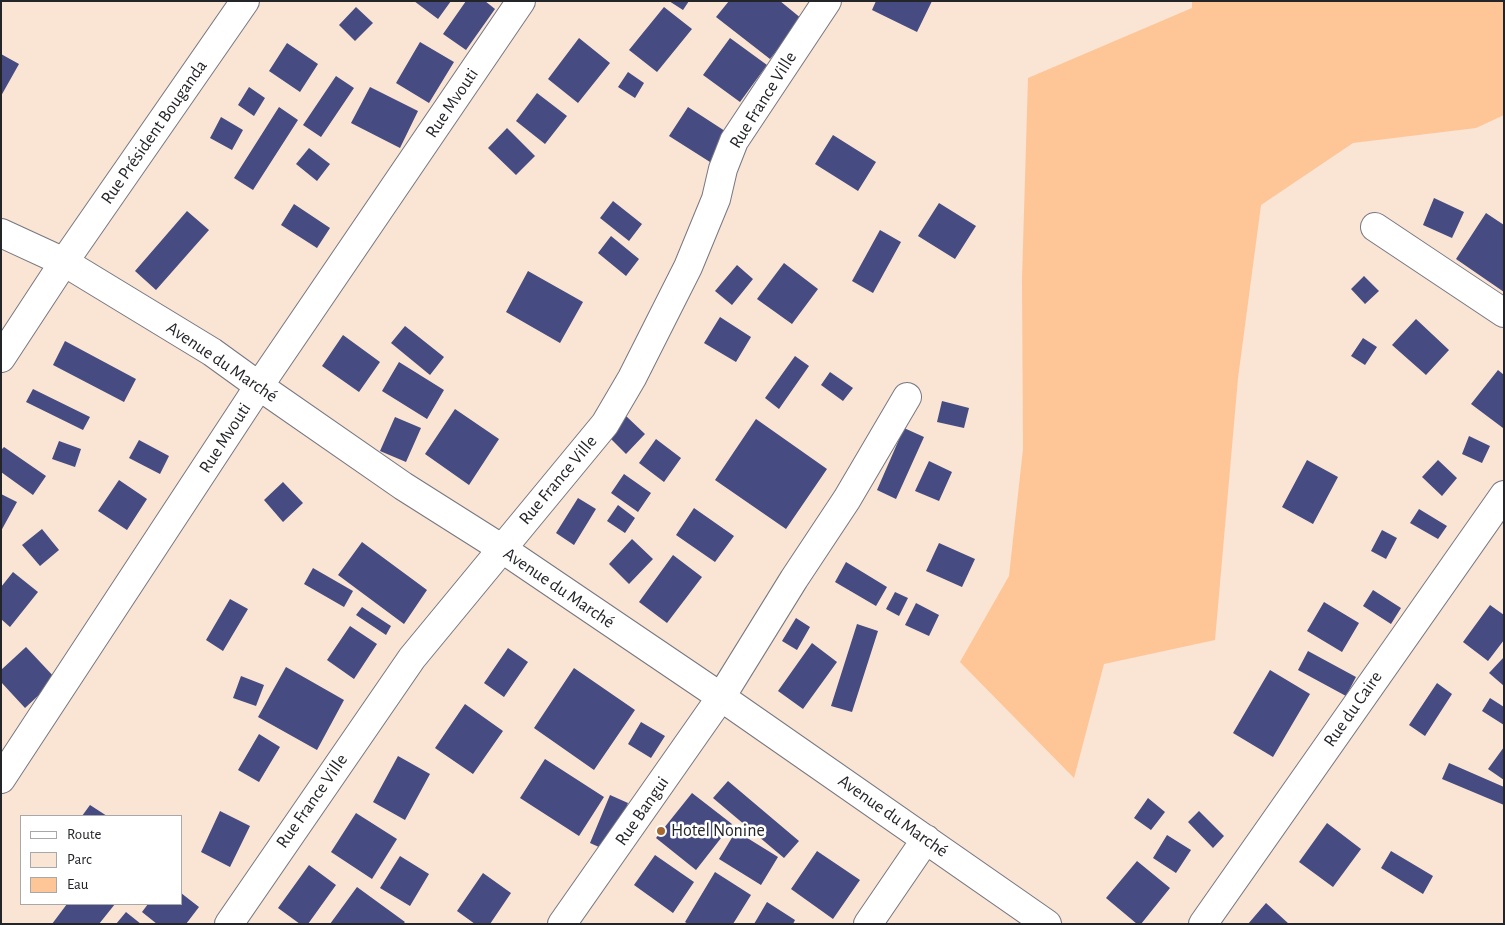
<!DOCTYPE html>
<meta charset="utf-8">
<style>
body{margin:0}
#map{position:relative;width:1505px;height:925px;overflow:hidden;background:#fafbfd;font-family:"Alegreya Sans",sans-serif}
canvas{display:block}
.frame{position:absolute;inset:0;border:2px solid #242529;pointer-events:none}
.legend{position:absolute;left:20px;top:815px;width:162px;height:90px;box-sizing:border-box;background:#fff;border:1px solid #a7a8a9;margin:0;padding:6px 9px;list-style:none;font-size:15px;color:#242529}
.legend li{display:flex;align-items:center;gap:10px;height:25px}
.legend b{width:25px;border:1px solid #a7a8a9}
</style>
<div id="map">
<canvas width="1505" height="925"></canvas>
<div class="frame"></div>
<ul class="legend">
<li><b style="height:6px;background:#fff"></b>Route</li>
<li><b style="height:14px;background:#fae4d3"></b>Parc</li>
<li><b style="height:14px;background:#fec597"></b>Eau</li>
</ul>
</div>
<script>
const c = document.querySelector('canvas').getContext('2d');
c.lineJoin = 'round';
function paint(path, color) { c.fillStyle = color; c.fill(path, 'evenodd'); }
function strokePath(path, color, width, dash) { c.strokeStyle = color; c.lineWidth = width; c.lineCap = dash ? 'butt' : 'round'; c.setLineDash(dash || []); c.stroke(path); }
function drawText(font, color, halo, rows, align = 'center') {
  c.font = font + ' "Alegreya Sans",sans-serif'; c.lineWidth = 5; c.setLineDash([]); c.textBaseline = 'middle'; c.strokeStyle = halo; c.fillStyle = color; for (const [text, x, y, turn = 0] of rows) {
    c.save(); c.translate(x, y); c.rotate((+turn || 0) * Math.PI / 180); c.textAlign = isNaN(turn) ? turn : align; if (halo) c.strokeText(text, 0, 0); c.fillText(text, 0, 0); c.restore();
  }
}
const green = new Path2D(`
 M 1,1 L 1504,1 L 1504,924 L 1,924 ZM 21,816 L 181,816 L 181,904 L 21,904 Z`);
const water = new Path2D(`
 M 1192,1 L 1504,1 L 1504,115 L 1476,128 L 1353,143 L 1261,205 L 1238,378 L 1215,640 L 1104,664 L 1074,778 L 960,662 L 1009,576 L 1023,449 L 1022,279 L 1028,78 L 1192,8 Z`);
const building = new Path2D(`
 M 414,1 L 451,1 L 438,19 Z
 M 466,1 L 485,1 L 495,9 L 466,50 L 443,34 Z
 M 669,1 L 689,1 L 683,10 Z
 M 729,1 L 780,1 L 802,19 L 770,59 L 716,17 Z
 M 876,1 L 932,1 L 917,32 L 872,10 Z
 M 356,7 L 373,23 L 355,41 L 339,25 Z
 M 664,7 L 692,29 L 657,72 L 629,50 Z
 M 579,38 L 610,63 L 578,103 L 548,79 Z
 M 730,38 L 767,65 L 740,102 L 703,75 Z
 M 420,42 L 454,62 L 429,103 L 396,83 Z
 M 287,43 L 318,64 L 300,92 L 269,71 Z
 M 1,54 L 19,64 L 1,96 Z
 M 628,72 L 644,83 L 635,98 L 618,87 Z
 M 336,76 L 354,88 L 321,137 L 303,125 Z
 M 249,87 L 265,98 L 254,116 L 238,105 Z
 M 370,87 L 418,111 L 400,148 L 351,123 Z
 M 537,93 L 567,116 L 545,144 L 516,121 Z
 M 279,107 L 298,120 L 253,190 L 234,178 Z
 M 688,107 L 728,133 L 710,162 L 669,136 Z
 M 221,117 L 243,130 L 232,150 L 210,138 Z
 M 507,128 L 535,156 L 516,175 L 488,148 Z
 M 833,135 L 876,162 L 858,191 L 815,164 Z
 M 309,148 L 330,164 L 317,181 L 296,164 Z
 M 1434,198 L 1464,212 L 1452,238 L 1423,225 Z
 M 613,201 L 642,224 L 629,241 L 600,218 Z
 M 939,203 L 976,226 L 955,259 L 918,236 Z
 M 294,204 L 330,228 L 317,248 L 281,225 Z
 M 187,211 L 209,230 L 156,290 L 135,271 Z
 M 1486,213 L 1504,225 L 1504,292 L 1456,259 Z
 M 880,230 L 901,242 L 873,293 L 852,281 Z
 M 611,236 L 639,259 L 626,276 L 598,253 Z
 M 784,263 L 818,289 L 792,324 L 757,299 Z
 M 737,265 L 753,279 L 732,305 L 715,291 Z
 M 528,271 L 583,302 L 560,343 L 506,312 Z
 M 1364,276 L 1379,291 L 1365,304 L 1351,289 Z
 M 720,317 L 751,337 L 736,362 L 704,343 Z
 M 1416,319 L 1449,350 L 1426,375 L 1392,345 Z
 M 405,326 L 444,357 L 430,375 L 391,343 Z
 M 343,335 L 380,362 L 359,392 L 322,366 Z
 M 1363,338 L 1377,347 L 1365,365 L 1351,356 Z
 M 65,341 L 136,379 L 124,402 L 53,365 Z
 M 795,356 L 809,366 L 779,409 L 765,398 Z
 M 399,362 L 444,390 L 427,419 L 382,391 Z
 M 1498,370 L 1504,375 L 1503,428 L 1471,404 Z
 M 830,372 L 853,388 L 843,401 L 821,385 Z
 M 33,389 L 90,417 L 83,430 L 26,402 Z
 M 942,401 L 969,408 L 964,428 L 937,422 Z
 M 455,409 L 499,439 L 469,485 L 425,454 Z
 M 626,416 L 645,434 L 626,454 L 608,436 Z
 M 395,417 L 421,428 L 406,462 L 380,451 Z
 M 756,419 L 827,469 L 786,529 L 715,480 Z
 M 904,428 L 924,437 L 896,499 L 877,490 Z
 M 1469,436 L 1490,446 L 1482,463 L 1462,454 Z
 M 656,439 L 681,458 L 664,482 L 639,463 Z
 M 139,440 L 169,456 L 160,474 L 129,458 Z
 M 59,441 L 81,449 L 75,467 L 52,459 Z
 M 4,447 L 46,476 L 33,495 L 1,472 L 1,450 Z
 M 1307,460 L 1338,477 L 1313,524 L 1282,507 Z
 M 1438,460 L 1457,478 L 1442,496 L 1422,477 Z
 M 929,461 L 952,472 L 939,501 L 915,491 Z
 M 624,474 L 651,493 L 638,512 L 611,493 Z
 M 119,480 L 147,499 L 127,530 L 98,511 Z
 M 283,482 L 303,503 L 283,522 L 264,500 Z
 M 1,494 L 17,502 L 1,531 Z
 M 578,498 L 596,509 L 574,545 L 556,533 Z
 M 618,505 L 635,518 L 625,533 L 607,521 Z
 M 694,508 L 734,536 L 715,562 L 676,535 Z
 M 1419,509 L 1447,526 L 1438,539 L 1410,523 Z
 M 42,529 L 59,550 L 40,566 L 22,545 Z
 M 1382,530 L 1397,538 L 1386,559 L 1371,551 Z
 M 632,539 L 653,559 L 629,584 L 609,564 Z
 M 362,542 L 427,590 L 404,624 L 338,575 Z
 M 939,543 L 975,559 L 962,587 L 926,571 Z
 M 673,555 L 702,577 L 667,623 L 639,602 Z
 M 846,562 L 887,587 L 876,606 L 835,582 Z
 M 313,568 L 353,591 L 344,607 L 304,584 Z
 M 13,572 L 38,592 L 10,627 L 1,619 L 1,587 Z
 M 1373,590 L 1401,608 L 1391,624 L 1363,606 Z
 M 895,592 L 908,598 L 899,616 L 886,609 Z
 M 230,599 L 248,609 L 223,651 L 206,640 Z
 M 1324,602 L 1359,623 L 1342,652 L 1307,631 Z
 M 916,603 L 939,615 L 929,636 L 905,625 Z
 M 1490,605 L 1504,615 L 1504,640 L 1488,661 L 1463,642 Z
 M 362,607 L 391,626 L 386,635 L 356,615 Z
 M 796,618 L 810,627 L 797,650 L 782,641 Z
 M 857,624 L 878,631 L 852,712 L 831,706 Z
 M 350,626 L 377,644 L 354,679 L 327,660 Z
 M 812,643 L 837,662 L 803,709 L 778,691 Z
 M 26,647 L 56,679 L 25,708 L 1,682 L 1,670 Z
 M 508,648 L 528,662 L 504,697 L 484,683 Z
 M 1308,651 L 1356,677 L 1346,696 L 1298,670 Z
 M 1504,657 L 1504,686 L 1489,673 Z
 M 286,667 L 344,700 L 317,750 L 258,717 Z
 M 574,668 L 635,710 L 594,770 L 534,728 Z
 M 1270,670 L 1310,694 L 1273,757 L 1233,733 Z
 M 241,676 L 264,685 L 256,706 L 233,698 Z
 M 1437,683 L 1452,694 L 1425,736 L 1409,725 Z
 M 1490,698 L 1504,707 L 1504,725 L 1482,711 Z
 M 465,704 L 503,731 L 473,774 L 435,748 Z
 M 641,722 L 665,736 L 651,758 L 628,744 Z
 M 259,734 L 280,747 L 259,782 L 238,770 Z
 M 1504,747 L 1504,780 L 1488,769 Z
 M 398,756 L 430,774 L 405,820 L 373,802 Z
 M 545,759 L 604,797 L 579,836 L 520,798 Z
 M 1449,763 L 1504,787 L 1504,805 L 1442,779 Z
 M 728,781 L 799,841 L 784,858 L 713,798 Z
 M 692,793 L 732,824 L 696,870 L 656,838 Z
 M 610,795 L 628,803 L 608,851 L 590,843 Z
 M 1148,798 L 1165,812 L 1151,830 L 1134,818 Z
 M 90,805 L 107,816 L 82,816 Z
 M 220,811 L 250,826 L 230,867 L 201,852 Z
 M 1199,811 L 1224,836 L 1213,848 L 1188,822 Z
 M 356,813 L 397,839 L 372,879 L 331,852 Z
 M 1327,823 L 1361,849 L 1333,887 L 1299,862 Z
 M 736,831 L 778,857 L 761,885 L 719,859 Z
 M 1167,835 L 1191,850 L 1176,873 L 1153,858 Z
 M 817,851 L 860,880 L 833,919 L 791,889 Z
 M 1391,851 L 1433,876 L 1423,894 L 1381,868 Z
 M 655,855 L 694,882 L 673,913 L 634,885 Z
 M 400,856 L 429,874 L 410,906 L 380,888 Z
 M 1137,861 L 1170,888 L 1141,924 L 1137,924 L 1106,898 Z
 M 309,865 L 336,885 L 308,924 L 300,924 L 278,908 Z
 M 715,872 L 751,895 L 733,924 L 688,924 L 685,922 Z
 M 483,873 L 511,893 L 490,924 L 475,924 L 457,911 Z
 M 357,887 L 405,922 L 403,924 L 330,924 Z
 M 181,893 L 199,907 L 186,924 L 157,924 L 142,912 L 148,904 L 181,904 Z
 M 767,902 L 795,920 L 793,924 L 754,924 Z
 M 1266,903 L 1289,924 L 1248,924 Z
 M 67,904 L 115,904 L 99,924 L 52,924 Z
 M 126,912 L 141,924 L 116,924 Z`);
const minor = new Path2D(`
 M 1375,227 L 1504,313
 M 64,262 L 212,352 L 259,386 L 403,486 L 501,548 L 721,697 L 1047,924
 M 1,779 L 259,386 L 521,1
 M 229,924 L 412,658 L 605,424 L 632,378 L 688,267 L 716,199 L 723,169 L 734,141 L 827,1
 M 562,924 L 721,697 L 794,579 L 847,499 L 907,397
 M 868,924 L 926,839
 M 1203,924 L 1504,495`);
const tertiary = new Path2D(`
 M 1,233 L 64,262
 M 1,358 L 64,262 L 245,1`);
const markers = [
 [661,831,5,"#a6682e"]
];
const streetNames = [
 ["Rue France Ville",763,100,-58],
 ["Rue Mvouti",452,103,-56],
 ["Rue Président Bouganda",154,132,-55],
 ["Avenue du Marché",222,362,34],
 ["Rue Mvouti",225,438,-57],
 ["Rue France Ville",558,480,-50],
 ["Avenue du Marché",559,588,34],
 ["Rue du Caire",1353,709,-55],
 ["Rue France Ville",312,801,-55],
 ["Rue Bangui",642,811,-55],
 ["Avenue du Marché",893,816,35]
];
const poiNames = [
 ["Hotel Nonine",671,831]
];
paint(green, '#fae4d3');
paint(water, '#fec597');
paint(building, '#464b81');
strokePath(minor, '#767782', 30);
strokePath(tertiary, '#767782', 30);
strokePath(minor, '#fff', 28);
strokePath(tertiary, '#fff', 28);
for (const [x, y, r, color] of markers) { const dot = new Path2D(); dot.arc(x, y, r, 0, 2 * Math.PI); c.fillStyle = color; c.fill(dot); strokePath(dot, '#fff', 2); }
drawText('18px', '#242529', '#fff', streetNames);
drawText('18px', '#242529', '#fff', poiNames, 'left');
</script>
